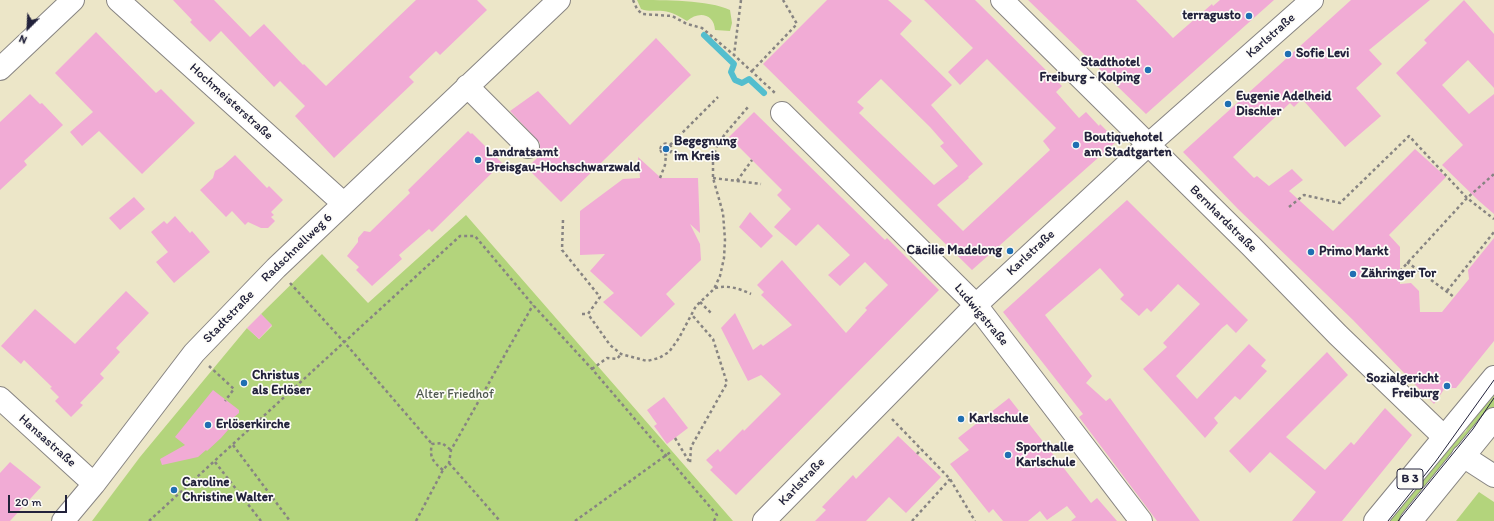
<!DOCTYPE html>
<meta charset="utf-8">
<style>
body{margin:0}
#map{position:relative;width:1494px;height:521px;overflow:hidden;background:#ece6c8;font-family:Itim,sans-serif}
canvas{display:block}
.north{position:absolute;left:8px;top:8px;width:40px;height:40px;-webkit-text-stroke:3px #fdfcf7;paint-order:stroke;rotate:204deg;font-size:11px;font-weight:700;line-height:16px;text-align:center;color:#22223b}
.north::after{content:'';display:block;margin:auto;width:14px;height:18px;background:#22223b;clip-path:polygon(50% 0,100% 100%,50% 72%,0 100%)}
.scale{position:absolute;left:8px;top:495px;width:59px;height:18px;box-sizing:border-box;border:2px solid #22223b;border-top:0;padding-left:5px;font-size:12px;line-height:14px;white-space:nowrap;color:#22223b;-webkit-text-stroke:3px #fdfcf7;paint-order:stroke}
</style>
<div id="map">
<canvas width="1494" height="521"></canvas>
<div class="north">N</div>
<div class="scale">20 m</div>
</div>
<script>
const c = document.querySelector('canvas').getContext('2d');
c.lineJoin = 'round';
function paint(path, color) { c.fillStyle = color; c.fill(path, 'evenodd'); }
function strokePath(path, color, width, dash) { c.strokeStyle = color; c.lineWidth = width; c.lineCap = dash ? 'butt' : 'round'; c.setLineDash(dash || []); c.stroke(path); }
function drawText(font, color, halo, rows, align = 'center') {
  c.font = font + ' Itim,sans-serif'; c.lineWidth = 3.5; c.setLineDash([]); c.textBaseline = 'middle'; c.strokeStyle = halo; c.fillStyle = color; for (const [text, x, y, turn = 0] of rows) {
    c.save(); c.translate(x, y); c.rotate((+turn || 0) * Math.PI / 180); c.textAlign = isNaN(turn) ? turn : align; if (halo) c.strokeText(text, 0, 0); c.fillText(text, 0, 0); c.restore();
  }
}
const green = new Path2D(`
 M 637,0 C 663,0 709,0 730,10 L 732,23 L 730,31 L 715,30 C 714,13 698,11 687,21 C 679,16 672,12 663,11 C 655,10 649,12 641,9 Z
 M 466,215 L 733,521 L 92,521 L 140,457 L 247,328 L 259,339 L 272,326 L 261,314 L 322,254 L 368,303 Z
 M 1494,390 L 1494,407 L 1475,435 L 1404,521 L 1383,521 L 1429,465 L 1466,431 L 1470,422 Z
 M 1479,492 L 1494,502 L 1494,521 L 1456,521 Z`);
const stream = new Path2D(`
 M 704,35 L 734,64 L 731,72 L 735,80 L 742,83 L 749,79 L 764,93`);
const building = new Path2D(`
 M 173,0 L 214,0 L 250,37 L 264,24 L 303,65 L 304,64 L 326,86 L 416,0 L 477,0 L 487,10 L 440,55 L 436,51 L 409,77 L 414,82 L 334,158 L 295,116 L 305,106 L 280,81 L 274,87 L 221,31 L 210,42 L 190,22 L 192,20 Z
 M 827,0 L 888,0 L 912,21 L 900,34 L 952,85 L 931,105 L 983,164 L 968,177 L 969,178 L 937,205 L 963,231 L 1050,150 L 1043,141 L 1056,128 L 987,59 L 960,85 L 948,72 L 973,48 L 924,0 L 975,0 L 1062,86 L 1056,92 L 1079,118 L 1086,112 L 1099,126 L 1100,124 L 1117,141 L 972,270 L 763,64 ZM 881,79 L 930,127 L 944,143 L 940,146 L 958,166 L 934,185 L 859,113 L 864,108 L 857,102 Z
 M 1028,0 L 1136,0 L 1173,38 L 1212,4 L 1213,6 L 1220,0 L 1274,0 L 1146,114 Z
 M 1351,0 L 1430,0 L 1369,50 L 1382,64 L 1356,88 L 1381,116 L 1345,147 L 1302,99 L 1294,107 L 1290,103 L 1233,157 L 1254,178 L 1257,176 L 1269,186 L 1292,169 L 1303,180 L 1289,191 L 1333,231 L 1415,149 L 1446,177 L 1389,235 L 1400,247 L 1400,284 L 1411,283 L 1419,291 L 1420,312 L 1442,312 L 1469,279 L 1468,270 L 1494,238 L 1494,341 L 1456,388 L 1445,388 L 1434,404 L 1353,320 L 1238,209 L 1183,152 Z
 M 1464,0 L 1494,34 L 1494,88 L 1468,60 L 1442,85 L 1469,114 L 1494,94 L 1494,214 L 1479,201 L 1442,165 L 1463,145 L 1396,73 L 1427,43 L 1424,40 Z
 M 96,32 L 156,93 L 161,89 L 195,123 L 142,174 L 99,131 L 82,146 L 70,132 L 93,112 L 55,73 Z
 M 656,38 L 691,75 L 561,202 L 527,168 L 539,156 L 538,154 L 540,150 L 540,143 L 510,111 L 538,91 L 570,125 Z
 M 30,94 L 40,104 L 42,103 L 63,125 L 24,161 L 27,165 L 0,190 L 0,122 Z
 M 754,112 L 885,240 L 887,238 L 939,290 L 736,495 L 710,470 L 713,467 L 706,460 L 718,449 L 720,452 L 743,429 L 744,431 L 781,394 L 761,375 L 748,381 L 721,328 L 735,313 L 753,350 L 761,344 L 763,346 L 792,325 L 761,295 L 764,292 L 757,285 L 782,260 L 846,333 L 867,310 L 865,308 L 888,285 L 865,262 L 840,286 L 828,275 L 850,255 L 818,224 L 796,246 L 774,227 L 791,209 L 777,195 L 782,190 L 729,137 Z
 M 468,131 L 471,134 L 472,133 L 502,163 L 432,232 L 429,229 L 399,255 L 402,259 L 372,286 L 356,270 L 359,267 L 347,256 L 358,242 L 358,238 L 364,231 L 370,232 L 410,193 L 408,190 Z
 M 235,155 L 267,188 L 269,186 L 283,200 L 271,212 L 274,215 L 271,217 L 275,221 L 268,228 L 261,228 L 248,222 L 245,225 L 232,211 L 226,217 L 200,190 L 213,178 L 215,171 L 222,167 Z
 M 638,157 L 661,178 L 698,178 L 700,233 L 690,224 L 700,244 L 701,260 L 666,294 L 675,304 L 641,337 L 603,302 L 614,293 L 590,271 L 605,254 L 580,255 L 580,211 L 623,179 L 640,178 Z
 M 134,197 L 145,209 L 120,230 L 109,218 Z
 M 1127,200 L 1248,320 L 1236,333 L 1227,324 L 1222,328 L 1176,376 L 1197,399 L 1249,344 L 1266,360 L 1261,366 L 1267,371 L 1240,400 L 1235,396 L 1214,418 L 1218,423 L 1205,438 L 1143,369 L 1167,347 L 1163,343 L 1200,304 L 1178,284 L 1151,312 L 1147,308 L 1139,316 L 1120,299 L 1124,295 L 1100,268 L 1045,315 L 1092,376 L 1086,383 L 1106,401 L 1110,398 L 1200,521 L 1157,521 L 1079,417 L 1083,414 L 1003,312 Z
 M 750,212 L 773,236 L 761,248 L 739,227 Z
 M 175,216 L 190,233 L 192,231 L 210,252 L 174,283 L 156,262 L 168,252 L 151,232 L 164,221 L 167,224 Z
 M 126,291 L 149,313 L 116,348 L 120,352 L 100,374 L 104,378 L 80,403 L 83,405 L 71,417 L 55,401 L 59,397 L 50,388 L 52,387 L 24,360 L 21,364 L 1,346 L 35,309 L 75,344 Z
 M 261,314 L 272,325 L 259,339 L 247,328 Z
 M 1327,352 L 1348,375 L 1286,437 L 1325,470 L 1351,442 L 1354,445 L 1385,408 L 1412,435 L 1342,521 L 1292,521 L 1316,492 L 1270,452 L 1250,473 L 1229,451 Z
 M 213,390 L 239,410 L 239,413 L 232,419 L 235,422 L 221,438 L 207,451 L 206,450 L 198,457 L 162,465 L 160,459 L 185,445 L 175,437 Z
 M 664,397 L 688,428 L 667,444 L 654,426 L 657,424 L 647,410 Z
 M 1009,398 L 1091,503 L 1097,498 L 1117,521 L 1071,521 L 1076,517 L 1067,506 L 1047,520 L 1040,511 L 1028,521 L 1003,521 L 993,509 L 989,513 L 950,464 L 969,450 L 958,438 Z
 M 898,436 L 941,477 L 906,513 L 889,497 L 866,521 L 815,521 L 826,510 L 822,507 L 853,475 L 856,479 Z
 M 10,462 L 41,487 L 10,521 L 0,521 L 0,473 Z`);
const path = new Path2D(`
 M 633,0 L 637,9 L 642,14 L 672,16 L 687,24 L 702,28 L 734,55
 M 741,0 L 734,55 L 775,93
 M 752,71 L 797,24 L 783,0
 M660.5 149a5.5 5.5 0 1 1 11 0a5.5 5.5 0 1 1-11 0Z
 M 670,145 L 718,97
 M 660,178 L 665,165 L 666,155
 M 713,178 L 761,184
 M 737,181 L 752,160
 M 1289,207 L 1304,195 L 1340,203 L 1409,136 L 1467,198 L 1494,219
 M 563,220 L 562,250 L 600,297 L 588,314 L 610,345 L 621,354 L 647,361 L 659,358 L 669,352 L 679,338 L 696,306 L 714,289 L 720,276 L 724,258 L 725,240 L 723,213 L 713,178 L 713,158 L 717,146 L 725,134 L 748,107
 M 1407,262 L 1454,297
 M 1400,271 L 1467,198 L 1494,174
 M 290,283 L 345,343 L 432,444
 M 715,288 C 728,285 738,288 751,294
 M 1447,291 L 1494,232
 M 700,302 L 711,313
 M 582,314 L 588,314
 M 209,366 L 234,389 L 225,401
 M 592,369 L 607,358 L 617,359 L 621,354
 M 892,419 L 950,479 L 975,521
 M 675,438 L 690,463 L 691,447 L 727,383 L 713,339 L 692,315
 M 233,445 L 290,521
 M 917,454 L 921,449
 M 215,462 L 261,521
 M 449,463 L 500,521
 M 443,470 C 433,462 429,457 432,444 L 442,443 L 451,450
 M 149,521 L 460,236 L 475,236 L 533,305 L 592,369 L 717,515 L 714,521
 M 416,521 L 443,470 L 449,463 L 451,450 L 533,305
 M 575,521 L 672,451
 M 912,521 L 950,479`);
const minor = new Path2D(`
 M 118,0 L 343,203
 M 1002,0 L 1251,246 L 1338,335 L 1444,437
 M 0,69 L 73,0
 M 467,86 L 528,147
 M 782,113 L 976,305 L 1141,521
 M 0,398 L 94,484
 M 1463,456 L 1494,476
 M 63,521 L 94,484 L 194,353 L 276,268 L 559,0
 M 764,521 L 976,305 L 1148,145 L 1312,0`);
const major = new Path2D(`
 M 1375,521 L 1494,377
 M 1411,521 L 1494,419`);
const tram = new Path2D(`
 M 1388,521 L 1436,461 L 1494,380
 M 1398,521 L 1473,429 L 1494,398`);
const markers = [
 [1249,16,4,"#1f6fb2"],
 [1288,54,4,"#1f6fb2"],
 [1148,70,4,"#1f6fb2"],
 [1228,104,4,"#1f6fb2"],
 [1076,145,4,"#1f6fb2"],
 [666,149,4,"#1f6fb2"],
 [478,160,4,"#1f6fb2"],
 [1010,251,4,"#1f6fb2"],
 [1311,252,4,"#1f6fb2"],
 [1353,274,4,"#1f6fb2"],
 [244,383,4,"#1f6fb2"],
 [1447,386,4,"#1f6fb2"],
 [961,419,4,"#1f6fb2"],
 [208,425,4,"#1f6fb2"],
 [1008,455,4,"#1f6fb2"],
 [174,490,4,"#1f6fb2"]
];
const shields = [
 [1410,479,26]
];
const shieldNames = [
 ["B 3",1410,479]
];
const poiNames = [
 ["terragusto",1241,16,"right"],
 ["Sofie Levi",1296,54],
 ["Stadthotel",1140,63,"right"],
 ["Freiburg - Kolping",1140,78,"right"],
 ["Eugenie Adelheid",1236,97],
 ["Dischler",1236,112],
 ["Boutiquehotel",1084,138],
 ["am Stadtgarten",1084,153],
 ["Begegnung",674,142],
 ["im Kreis",674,157],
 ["Landratsamt",486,153],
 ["Breisgau-Hochschwarzwald",486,168],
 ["Cäcilie Madelong",1002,251,"right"],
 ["Primo Markt",1319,252],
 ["Zähringer Tor",1361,274],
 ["Christus",252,376],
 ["als Erlöser",252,391],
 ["Sozialgericht",1439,379,"right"],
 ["Freiburg",1439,394,"right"],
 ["Karlschule",969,419],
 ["Erlöserkirche",216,425],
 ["Sporthalle",1016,448],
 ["Karlschule",1016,463],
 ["Caroline",182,483],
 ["Christine Walter",182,498]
];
const streetNames = [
 ["Karlstraße",1271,36,-41],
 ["Hochmeisterstraße",231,102,42],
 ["Bernhardstraße",1223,219,45],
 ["Radschnellweg 6",297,248,-44],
 ["Karlstraße",1031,253,-43],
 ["Ludwigstraße",981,315,50],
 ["Stadtstraße",229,317,-46],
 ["Hansastraße",47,441,42],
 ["Karlstraße",802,482,-46]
];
const parkNames = [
 ["Alter Friedhof",455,395]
];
paint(green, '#b3d47c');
strokePath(stream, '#53bece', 6);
paint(building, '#f1abd5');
strokePath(minor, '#878482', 24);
strokePath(major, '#878482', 24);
strokePath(path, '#878482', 2.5, [3, 3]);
strokePath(minor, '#fff', 22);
strokePath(major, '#fff', 22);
strokePath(tram, '#22223b', 1);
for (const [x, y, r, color] of markers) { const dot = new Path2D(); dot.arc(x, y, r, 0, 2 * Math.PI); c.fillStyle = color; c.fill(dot); strokePath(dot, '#fdfcf7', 1.5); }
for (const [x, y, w] of shields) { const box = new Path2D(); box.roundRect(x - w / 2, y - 10, w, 20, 3); c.fillStyle = '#fdfcf7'; c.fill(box); strokePath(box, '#22223b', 1); }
drawText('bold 12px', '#22223b', null, shieldNames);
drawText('bold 13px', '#22223b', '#fdfcf7', poiNames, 'left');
drawText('13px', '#22223b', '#fdfcf7', streetNames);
drawText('13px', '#4e574e', '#fdfcf7', parkNames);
</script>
